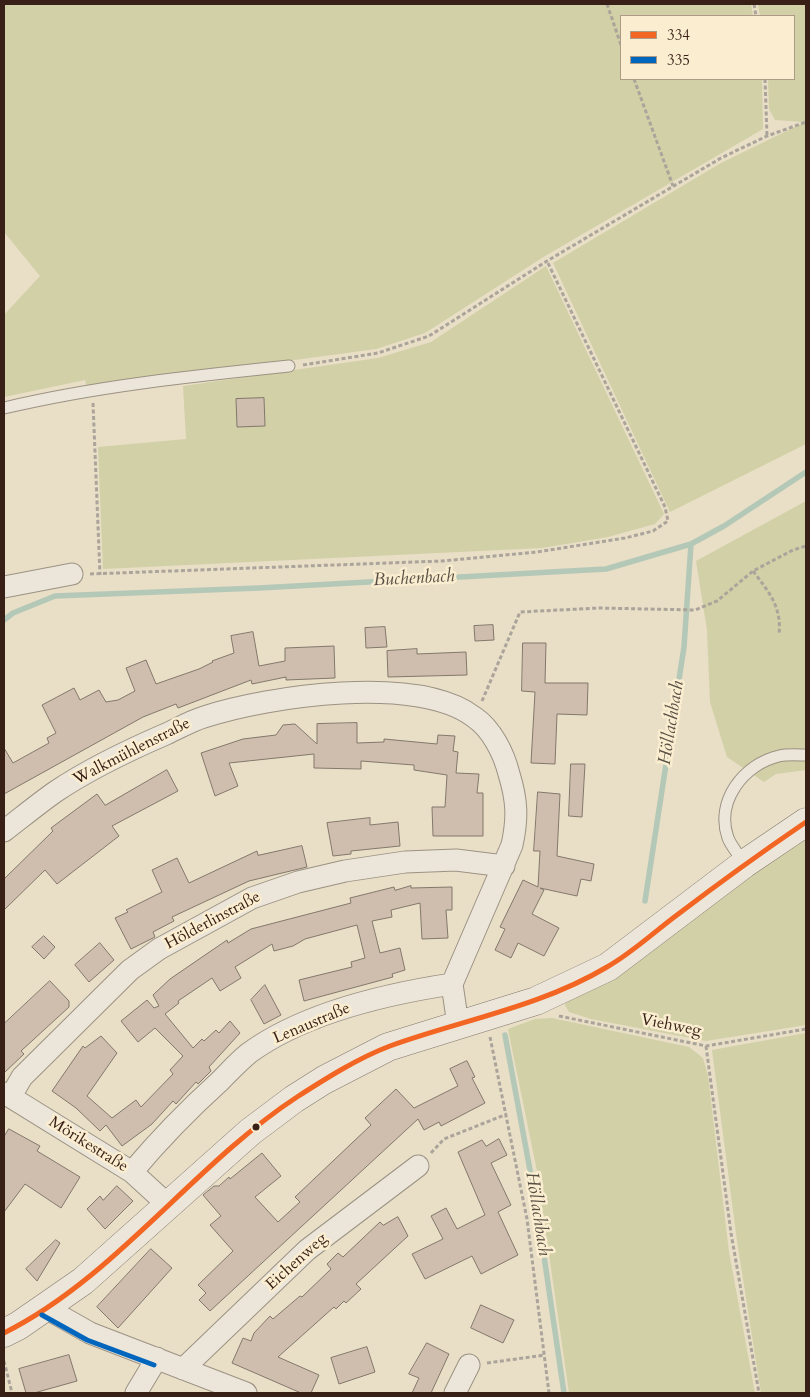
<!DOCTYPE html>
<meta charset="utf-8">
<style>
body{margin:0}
#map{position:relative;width:810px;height:1397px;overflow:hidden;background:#e9dec6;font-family:Cardo,serif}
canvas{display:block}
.frame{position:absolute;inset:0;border:5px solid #392016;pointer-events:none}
.legend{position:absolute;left:620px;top:15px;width:175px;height:65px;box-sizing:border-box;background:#faedd0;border:1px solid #ad9b86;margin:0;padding:6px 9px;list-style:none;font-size:15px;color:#392016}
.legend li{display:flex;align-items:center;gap:10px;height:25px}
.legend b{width:25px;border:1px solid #ad9b86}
</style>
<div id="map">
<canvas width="810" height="1397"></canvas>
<div class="frame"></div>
<ul class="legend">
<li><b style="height:6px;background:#f26522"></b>334</li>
<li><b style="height:6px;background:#0065bd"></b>335</li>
</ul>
</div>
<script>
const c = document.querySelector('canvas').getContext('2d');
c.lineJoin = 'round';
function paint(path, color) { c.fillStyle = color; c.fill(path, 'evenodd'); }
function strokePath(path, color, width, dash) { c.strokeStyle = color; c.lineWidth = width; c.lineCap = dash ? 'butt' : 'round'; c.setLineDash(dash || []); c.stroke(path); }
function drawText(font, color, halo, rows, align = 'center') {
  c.font = font + ' Cardo,serif'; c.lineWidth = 5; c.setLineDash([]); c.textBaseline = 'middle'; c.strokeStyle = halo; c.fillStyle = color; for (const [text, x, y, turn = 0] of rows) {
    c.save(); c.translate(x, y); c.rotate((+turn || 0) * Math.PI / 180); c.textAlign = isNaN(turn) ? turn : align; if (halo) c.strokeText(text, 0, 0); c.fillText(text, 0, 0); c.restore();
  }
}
const green = new Path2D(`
 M 4,4 L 751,4 L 753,16 L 621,16 L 621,79 L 762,79 L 763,129 L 545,256 L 425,333 L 376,349 L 87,388 L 85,380 L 4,397 L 4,315 L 40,276 L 4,232 Z
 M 758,4 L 806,4 L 806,444 L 670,512 L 553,263 L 721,163 L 805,122 L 775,120 L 769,109 L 768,79 L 794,79 L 794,16 L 760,16 Z
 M 546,266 L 664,514 L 655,524 L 608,537 L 542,548 L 103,569 L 98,447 L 186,439 L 183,386 L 378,358 L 431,342 Z
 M 806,501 L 806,770 L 776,774 L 764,782 L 727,757 L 710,702 L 707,630 L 696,561 Z
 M 806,834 L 806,1025 L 706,1041 L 591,1019 L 569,1012 L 565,1005 L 566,1001 Z
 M 552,1018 L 689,1047 L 703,1058 L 708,1076 L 729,1252 L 755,1393 L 569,1393 L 537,1171 L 508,1029 L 535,1019 Z
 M 806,1033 L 806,1393 L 761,1393 L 737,1241 L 712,1050 Z`);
const stream = new Path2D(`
 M 4,620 L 13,613 L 55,596 L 259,588 L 606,569 L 691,544 L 724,526 L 806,472
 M 645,901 L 684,647 L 691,544
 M 505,1035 L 537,1208 L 564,1393`);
const building = new Path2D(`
 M 264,398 L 265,426 L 237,427 L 236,399 Z
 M 493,625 L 494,640 L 475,641 L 474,626 Z
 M 385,627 L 387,647 L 366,648 L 365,628 Z
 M 253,632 L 259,666 L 285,661 L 285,648 L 334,646 L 335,678 L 286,680 L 286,677 L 252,684 L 251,680 L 178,708 L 176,704 L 143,717 L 4,794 L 4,748 L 13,763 L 49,743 L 47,738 L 56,733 L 42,705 L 74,688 L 80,700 L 99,690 L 106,702 L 118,700 L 135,691 L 126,668 L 146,660 L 156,684 L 199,669 L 213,662 L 212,661 L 234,653 L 231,636 Z
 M 523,643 L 546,643 L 545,683 L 588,683 L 587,715 L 557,714 L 555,764 L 531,763 L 535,692 L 522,691 Z
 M 417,649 L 417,654 L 466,652 L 467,675 L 388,677 L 387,651 Z
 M 357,723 L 357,743 L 384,742 L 384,739 L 437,744 L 438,735 L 455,736 L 453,751 L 458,752 L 456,773 L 479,774 L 477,793 L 483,793 L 483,836 L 433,836 L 432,807 L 445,807 L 447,775 L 414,770 L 414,765 L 361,761 L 361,769 L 314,768 L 314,754 L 229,763 L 238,786 L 215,796 L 201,753 L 243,739 L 276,735 L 283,725 L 295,724 L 317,744 L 317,724 Z
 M 571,764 L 585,764 L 582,817 L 569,816 Z
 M 167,770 L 178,791 L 112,826 L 119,836 L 57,884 L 45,870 L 4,910 L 4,879 L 53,831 L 51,828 L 97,794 L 105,805 Z
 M 538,792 L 560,794 L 557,856 L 594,864 L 591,881 L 581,879 L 577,896 L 540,888 L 544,890 L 532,914 L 559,928 L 544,956 L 518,943 L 511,958 L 495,950 L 505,929 L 500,927 L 523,880 L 538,887 L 540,851 L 534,851 Z
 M 370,818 L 370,825 L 398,822 L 400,846 L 351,851 L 351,854 L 333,856 L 327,823 Z
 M 302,846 L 307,867 L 249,881 L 172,917 L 174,921 L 153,932 L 155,937 L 131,949 L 115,918 L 128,912 L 126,910 L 162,892 L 152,870 L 177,858 L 189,883 L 257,851 L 258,855 Z
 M 411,886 L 411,888 L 452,887 L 452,910 L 446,910 L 448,938 L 422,939 L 420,903 L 391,910 L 392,917 L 372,921 L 380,953 L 400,948 L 405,970 L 392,974 L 393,977 L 304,1001 L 299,980 L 352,967 L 351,962 L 365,958 L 357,925 L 305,939 L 293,946 L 274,951 L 272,944 L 235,967 L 241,978 L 220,991 L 212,978 L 178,1001 L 179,1003 L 165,1014 L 193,1048 L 202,1039 L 204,1041 L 216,1030 L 219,1033 L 230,1021 L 240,1033 L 209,1067 L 211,1071 L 198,1084 L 196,1082 L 176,1104 L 173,1101 L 152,1124 L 122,1146 L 106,1125 L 100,1131 L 76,1108 L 52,1091 L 83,1046 L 85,1048 L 101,1036 L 117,1053 L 87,1096 L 112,1118 L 136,1100 L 141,1107 L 173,1074 L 170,1070 L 183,1056 L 155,1028 L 138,1042 L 121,1021 L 147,1000 L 154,1008 L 159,1006 L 153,995 L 170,979 L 227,940 L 228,943 L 251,929 L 351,903 L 350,898 L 394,887 L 395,890 Z
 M 44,936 L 55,947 L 44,959 L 32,947 Z
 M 100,943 L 114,960 L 89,982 L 75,965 Z
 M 50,981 L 69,1001 L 69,1007 L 21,1051 L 24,1054 L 4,1073 L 4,1024 Z
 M 265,985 L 281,1015 L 264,1024 L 251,1000 Z
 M 467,1061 L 475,1077 L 472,1078 L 485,1103 L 441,1126 L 439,1122 L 424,1130 L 418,1119 L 210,1311 L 199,1300 L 206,1293 L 198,1285 L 233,1251 L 210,1225 L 221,1216 L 203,1195 L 214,1186 L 219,1186 L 229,1177 L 230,1179 L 262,1153 L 281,1176 L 255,1197 L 278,1222 L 300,1202 L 295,1197 L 371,1125 L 365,1118 L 396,1089 L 414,1108 L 458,1086 L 450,1069 Z
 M 9,1129 L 40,1146 L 37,1151 L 80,1177 L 61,1208 L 25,1184 L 4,1212 L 4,1137 Z
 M 499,1139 L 507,1155 L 491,1163 L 511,1205 L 498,1212 L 518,1255 L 481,1274 L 472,1256 L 425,1279 L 412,1254 L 443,1239 L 431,1216 L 446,1208 L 457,1229 L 485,1215 L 458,1152 L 482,1140 L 486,1146 Z
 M 117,1186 L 133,1201 L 105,1229 L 87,1209 L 100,1196 L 103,1200 Z
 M 398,1217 L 408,1236 L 356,1284 L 361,1289 L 346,1303 L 344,1301 L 336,1309 L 334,1307 L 278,1357 L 319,1375 L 311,1393 L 301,1393 L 232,1363 L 243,1338 L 251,1341 L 254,1333 L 270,1316 L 273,1319 L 300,1296 L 302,1297 L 331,1269 L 327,1264 L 338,1253 L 343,1257 L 380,1222 L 383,1225 Z
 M 56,1240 L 60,1243 L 37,1281 L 26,1269 Z
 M 151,1249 L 172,1268 L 118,1328 L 97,1307 Z
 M 481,1305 L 514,1320 L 503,1343 L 471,1328 Z
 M 427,1343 L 449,1354 L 431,1393 L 412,1393 L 419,1378 L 409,1374 Z
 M 367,1347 L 375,1372 L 339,1384 L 331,1358 Z
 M 69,1355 L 77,1381 L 34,1393 L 26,1393 L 19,1369 Z`);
const path = new Path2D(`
 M 607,4 L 621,45
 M 754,4 L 756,16
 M 634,79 L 673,186
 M 765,79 L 767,136
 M 303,365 L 378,353 L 429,336 L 547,261 L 721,158 L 767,136 L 806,122
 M 93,403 L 100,575
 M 753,571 C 769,592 782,607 779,635
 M 90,574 L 442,561 L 537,552 L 625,538 L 653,531 L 668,521 L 665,507 L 547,261
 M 482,701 L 520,612 L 599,608 L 695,610 L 717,601 L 753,571 L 793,550 L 806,546
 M 559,1016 L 706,1046 L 806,1029
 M 490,1037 L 527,1219 L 549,1393
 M 706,1046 L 731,1233 L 759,1393
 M 431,1153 L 444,1139 L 507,1114
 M 4,1361 L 12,1393
 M 487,1363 L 545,1355`);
const lane = new Path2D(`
 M 4,408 C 97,386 193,376 289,366
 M 744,864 C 740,856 731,846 728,838 C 715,801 744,764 779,756 C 788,754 798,755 806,755`);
const street = new Path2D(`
 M 4,587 L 72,574
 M 4,831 C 21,818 38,804 55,792 C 89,769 129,750 166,734 C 179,728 191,721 204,717 C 268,696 418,674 474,717 C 492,729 504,754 509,774 C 517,800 518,818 512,845 L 452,984 L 458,1025
 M 4,1093 L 132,1172 L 167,1204
 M 11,1096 L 22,1077 L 130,970 L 159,949 L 252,898 L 298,882 L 345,871 L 405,862 L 456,860 L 504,866
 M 132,1172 C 159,1140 188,1110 219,1082 C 229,1072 238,1062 249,1053 C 304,1013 386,994 452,984
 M 46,1308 L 90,1333 L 246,1393
 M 183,1369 L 307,1250 L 418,1166
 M 136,1393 L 157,1358
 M 455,1393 L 469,1365`);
const secondary = new Path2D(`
 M 4,1333 L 18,1326 L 83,1281 L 250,1132 L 294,1099 L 324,1080 L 388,1047 L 536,1001 L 608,967 L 744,864 L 806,822`);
const bus1 = new Path2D(`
 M 4,1333 C 116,1277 193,1165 297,1097 C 325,1079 358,1058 390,1046 C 462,1020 540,1007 607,967 C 632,953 654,932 677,915 C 719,883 762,852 806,822`);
const bus2 = new Path2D(`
 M 42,1315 L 87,1340 L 154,1365`);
const markers = [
 [256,1127,4.5,"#392016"]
];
const streetNames = [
 ["Walkmühlenstraße",132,752,-27],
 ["Hölderlinstraße",213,921,-28],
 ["Lenaustraße",312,1024,-23],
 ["Viehweg",671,1026,11],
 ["Mörikestraße",88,1145,32],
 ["Eichenweg",297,1262,-42]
];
const waterNames = [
 ["Buchenbach",414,579,-3],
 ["Höllachbach",672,723,-81],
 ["Höllachbach",537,1214,81]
];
paint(green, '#d1d0a7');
strokePath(stream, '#b4c8b7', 5.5);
paint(building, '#cfbead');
strokePath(building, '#82786b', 1);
strokePath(lane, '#9b9283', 13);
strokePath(street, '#9b9283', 23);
strokePath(secondary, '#82786b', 29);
strokePath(path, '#aba49b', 3, [4, 2.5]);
strokePath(lane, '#ece6da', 11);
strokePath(street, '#ece6da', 21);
strokePath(secondary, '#ece6da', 28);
strokePath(bus1, '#f26522', 5);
strokePath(bus2, '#0065bd', 5);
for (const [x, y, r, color] of markers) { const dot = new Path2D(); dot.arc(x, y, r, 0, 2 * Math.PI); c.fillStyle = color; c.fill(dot); strokePath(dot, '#faedd0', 2); }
drawText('16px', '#392016', '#faedd0', streetNames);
drawText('italic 18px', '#574f44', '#faedd0', waterNames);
</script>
